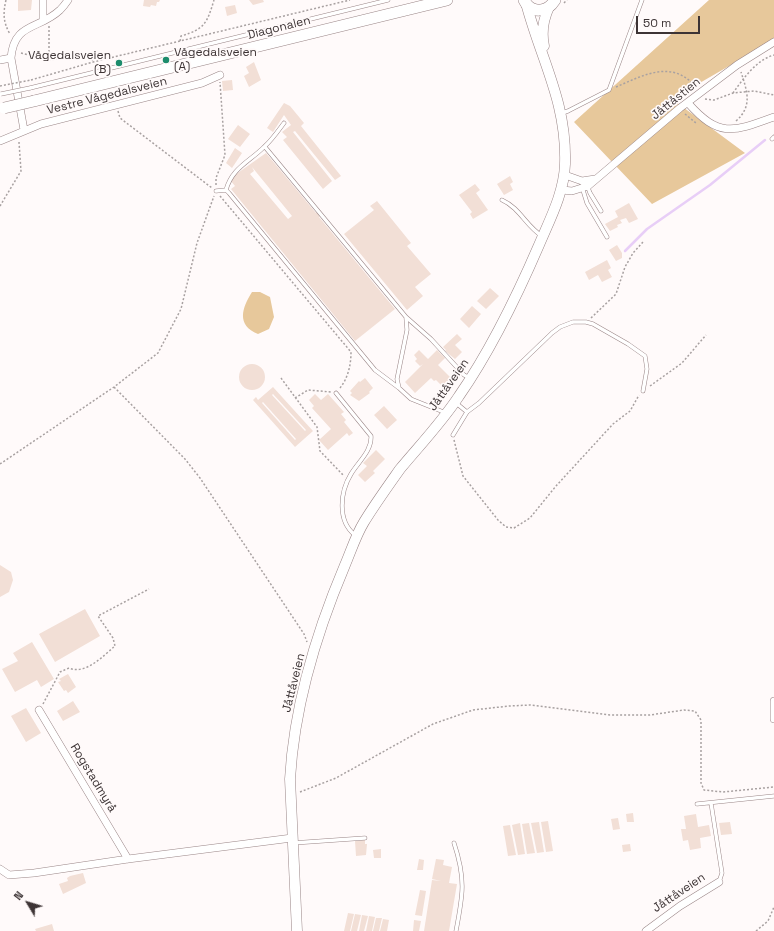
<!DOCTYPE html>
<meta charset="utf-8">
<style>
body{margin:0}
#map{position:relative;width:774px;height:931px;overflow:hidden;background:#fffafa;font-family:"Space Grotesk",sans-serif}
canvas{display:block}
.north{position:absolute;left:8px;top:883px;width:40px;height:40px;-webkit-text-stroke:3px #fffafa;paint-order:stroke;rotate:308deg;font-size:11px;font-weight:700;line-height:16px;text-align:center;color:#3d3435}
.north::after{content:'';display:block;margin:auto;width:14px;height:18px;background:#3d3435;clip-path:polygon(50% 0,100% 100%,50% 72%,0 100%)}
.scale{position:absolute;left:636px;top:16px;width:64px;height:18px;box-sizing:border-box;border:2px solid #3d3435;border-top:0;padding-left:5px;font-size:12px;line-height:14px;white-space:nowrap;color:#3d3435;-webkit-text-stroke:3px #fffafa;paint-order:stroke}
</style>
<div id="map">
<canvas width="774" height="931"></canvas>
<div class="north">N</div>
<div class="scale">50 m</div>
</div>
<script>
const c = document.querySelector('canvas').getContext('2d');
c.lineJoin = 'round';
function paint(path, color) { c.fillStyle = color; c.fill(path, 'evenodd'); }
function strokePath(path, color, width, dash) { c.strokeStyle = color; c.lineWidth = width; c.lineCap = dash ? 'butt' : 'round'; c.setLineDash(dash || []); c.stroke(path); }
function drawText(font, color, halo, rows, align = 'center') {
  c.font = font + ' "Space Grotesk",sans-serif'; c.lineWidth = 3.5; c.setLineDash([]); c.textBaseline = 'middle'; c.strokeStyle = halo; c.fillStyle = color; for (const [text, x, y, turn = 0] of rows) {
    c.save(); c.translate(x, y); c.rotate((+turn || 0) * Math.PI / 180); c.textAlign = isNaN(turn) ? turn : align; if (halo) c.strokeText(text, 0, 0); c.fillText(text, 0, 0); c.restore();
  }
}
const green = new Path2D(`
 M 709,0 L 774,0 L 774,40 L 672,99 L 745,153 L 652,204 L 574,122 Z
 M 252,292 L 260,292 L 270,297 L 274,317 L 269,329 L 258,334 C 236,325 242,308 252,292 Z`);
const stream = new Path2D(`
 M 625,251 L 647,229 L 710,185 L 765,140`);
const building = new Path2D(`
 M 18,0 L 32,0 L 31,10 L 18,11 Z
 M 144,0 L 160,0 L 159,2 L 157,2 L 156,6 L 151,5 L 150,7 L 143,6 Z
 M 249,0 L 263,0 L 264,2 L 253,5 Z
 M 235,5 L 237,13 L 227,16 L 225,7 Z
 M 254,62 L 261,80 L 249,87 L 244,76 L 249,73 L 246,67 Z
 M 232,80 L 233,90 L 223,91 L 222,81 Z
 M 284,103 L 290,106 L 304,123 L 301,126 L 341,176 L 335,180 L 295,131 L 293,132 L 332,181 L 323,189 L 283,140 L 287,137 L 282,132 L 291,125 L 284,115 L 273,132 L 267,128 Z
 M 238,125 L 250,134 L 240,147 L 228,139 Z
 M 235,148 L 242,153 L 232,168 L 226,163 Z
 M 266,153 L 316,213 L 319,211 L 322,215 L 319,217 L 395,309 L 355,341 L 231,189 L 235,186 L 230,180 L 232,177 ZM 252,167 L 292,216 L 288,219 L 250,174 L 254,171 Z
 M 510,176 L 513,182 L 510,184 L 513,190 L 504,195 L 497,184 Z
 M 475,184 L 480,190 L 476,193 L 488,210 L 473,219 L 470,214 L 472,212 L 459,195 Z
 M 377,201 L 411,243 L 407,246 L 431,274 L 415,287 L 423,296 L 407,310 L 344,234 L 374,210 L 370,206 Z
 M 629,203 L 638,219 L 629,223 L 626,218 L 620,220 L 622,223 L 617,225 L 618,227 L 610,231 L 605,224 L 618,217 L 615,211 Z
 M 617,245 L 622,253 L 622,258 L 616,261 L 609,250 Z
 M 607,260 L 611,268 L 608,270 L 612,277 L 602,282 L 598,275 L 589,280 L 585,272 Z
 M 490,288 L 499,296 L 486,309 L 477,301 Z
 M 472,306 L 481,314 L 469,328 L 460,319 Z
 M 457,334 L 462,339 L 455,345 L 462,352 L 455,359 L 445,351 L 446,350 L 443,347 Z
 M 419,350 L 428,359 L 437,350 L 445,358 L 438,365 L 454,381 L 445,389 L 436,380 L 434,381 L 431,378 L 415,393 L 405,382 L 423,364 L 420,366 L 415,361 L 417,359 L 414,355 Z
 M239 377a13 13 0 1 1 26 0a13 13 0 1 1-26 0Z
 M 365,378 L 373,388 L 369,392 L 370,393 L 359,401 L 350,395 L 352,393 L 350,391 L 359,381 L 360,382 Z
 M 273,387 L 313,431 L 295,447 L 253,400 L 256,397 L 258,400 ZM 273,394 L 306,430 L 305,431 L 272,395 ZM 263,402 L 296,439 L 295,440 L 262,403 Z
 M 315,394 L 321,400 L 328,394 L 344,412 L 341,414 L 346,420 L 344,422 L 353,433 L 349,436 L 347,433 L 328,450 L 319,440 L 331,429 L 312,408 L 314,406 L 309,400 Z
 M 384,406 L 397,420 L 387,429 L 374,415 Z
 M 376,450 L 385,459 L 373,471 L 375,473 L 365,482 L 358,475 L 367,466 L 363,463 Z
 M 0,565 L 11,572 L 13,580 L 9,592 L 0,597 Z
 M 85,609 L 100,636 L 55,662 L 39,634 Z
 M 32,642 L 54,679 L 41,687 L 37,680 L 15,692 L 2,669 L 18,661 L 13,653 Z
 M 68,674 L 76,687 L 68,693 L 66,690 L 64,691 L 58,682 L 61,681 L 59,679 Z
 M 73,701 L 80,712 L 63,721 L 57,711 Z
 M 26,708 L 41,733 L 26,742 L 11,716 Z
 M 633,813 L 634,822 L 627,822 L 626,814 Z
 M 696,814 L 698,827 L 709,825 L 711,836 L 700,838 L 701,848 L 690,850 L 688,840 L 683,841 L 681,829 L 686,829 L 684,816 Z
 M 618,818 L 620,829 L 613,830 L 611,819 Z
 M 548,821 L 553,851 L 546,852 L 541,822 Z
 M 539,822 L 544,852 L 537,853 L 531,823 Z
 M 730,822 L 732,834 L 721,835 L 719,823 Z
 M 520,823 L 525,854 L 518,855 L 512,825 Z
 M 529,823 L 535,853 L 527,854 L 522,824 Z
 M 510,825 L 516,855 L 508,856 L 503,826 Z
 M 365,840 L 365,844 L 367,844 L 366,855 L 356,856 L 355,841 Z
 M 630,844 L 631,851 L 623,852 L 622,845 Z
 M 381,849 L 381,858 L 374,858 L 373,850 Z
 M 419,859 L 424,860 L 423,870 L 417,870 Z
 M 436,859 L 444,860 L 443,865 L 452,867 L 449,883 L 457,884 L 449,931 L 424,931 L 432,880 L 441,881 L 432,879 Z
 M 83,873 L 86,883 L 63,894 L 59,884 L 68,881 L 67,878 L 70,876 Z
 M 420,890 L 426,891 L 422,916 L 415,915 Z
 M 348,913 L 354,914 L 350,931 L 344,931 Z
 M 355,914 L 361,915 L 357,931 L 351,931 Z
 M 362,915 L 368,916 L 364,931 L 359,931 Z
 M 369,916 L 375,917 L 372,931 L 366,931 Z
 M 376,918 L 382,918 L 379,931 L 373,931 Z
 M 383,919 L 389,920 L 387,931 L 380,931 Z
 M 414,920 L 421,921 L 419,931 L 413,931 Z
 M 52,924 L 54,931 L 36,931 L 35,929 Z`);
const path = new Path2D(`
 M 6,0 C 3,13 3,22 10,34
 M 564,3 L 567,0
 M 180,41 L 181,36 C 205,29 207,23 214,0
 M 21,53 L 48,60 L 91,54 L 93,62
 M 49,60 L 49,26
 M 31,80 L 93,62 L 350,0
 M 616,87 C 644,75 672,59 696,87
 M 733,93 C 743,79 756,60 774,55
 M 705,99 L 714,100 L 733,93 L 754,91 L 774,95
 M 118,111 L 120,118 L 212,188
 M 685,114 L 696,123
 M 736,121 C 753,106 747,91 741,72
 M 216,185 L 216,178 L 225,155 L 220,82
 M 220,196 L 351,352 C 351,365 348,378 340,388
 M 0,206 L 21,171 L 19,142
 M 591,318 L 616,294 L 625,267 L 633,253 L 644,241
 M 281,378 L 317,427 L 320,451 L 344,476
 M 650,386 L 682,363 L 706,335
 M 114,387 L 185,459 L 200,478 L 304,634 L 307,642
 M 295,398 L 308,390 L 331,392
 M 454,440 L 463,476 L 498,520 L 506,527 L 514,528 L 530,518 L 556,486 L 613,424 L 630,411 L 639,395
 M 0,464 L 114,387 L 158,353 L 181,309 L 197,243 L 214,196
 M 43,704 L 60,672 L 69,668 C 86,675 103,656 115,646 L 113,638 L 98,616 L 149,589
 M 300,792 L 336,778 L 433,724 L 473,710 L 509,706 L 530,705 L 610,715 L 650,715 L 684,710 L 695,711 L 701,720 L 701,783 L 704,790 L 723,792 L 774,787
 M 756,931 L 768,921 L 774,907`);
const service = new Path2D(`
 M 30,88 L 388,0
 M 562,113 L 568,111 L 609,90 L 642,0
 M 772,139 L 774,137
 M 265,147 L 406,317 L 431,339 L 464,375 L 470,378
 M 587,185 L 590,193 L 601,211
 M 582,187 L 587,203 L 607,237
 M 226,190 C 232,168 249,162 264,147 C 272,140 278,131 284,123
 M 216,191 L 226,190 L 229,193 L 375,370 L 399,388
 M 502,200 C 520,208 526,226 542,236
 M 406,317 L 407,330 L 397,379 L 399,388 L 411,399 L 446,413
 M 336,393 L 371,436 C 372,451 358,462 351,474 C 340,492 337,521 355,535
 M 467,412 L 479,403 L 552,333 L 560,327 L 573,322 L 586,322 L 593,324 L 628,344 L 645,356 L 647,369 L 643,391
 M 453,435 L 467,412 L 456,403
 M 711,803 L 722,873 L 719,882
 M 697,804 L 774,796
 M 293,843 L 365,838
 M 454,843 C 466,879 463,895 456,931`);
const minor = new Path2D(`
 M 43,21 L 43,0
 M 0,60 L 11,58
 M 688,103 C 719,138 733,132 774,117
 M 24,130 L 11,58 C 14,22 39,30 60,10 C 63,7 66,3 68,0
 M 0,141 L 41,124 L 202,83 L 220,75
 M 565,175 L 582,181 L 595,179
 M 562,190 L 572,191 L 588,186 L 680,108 L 737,65 L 774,42
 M 774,701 L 774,719
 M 39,710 L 128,859
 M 0,869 L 9,875 L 34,873 L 128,859 L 292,838
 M 646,931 L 680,906 L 719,882`);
const secondary = new Path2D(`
 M 544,46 C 541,32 543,20 549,7
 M 297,931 L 290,779 C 294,708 317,631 345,565 C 351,551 356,535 364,522 C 375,504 388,486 400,469 C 420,445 442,422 459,396 C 491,350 517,296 539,245 C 550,219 564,193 565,164 C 567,102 541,60 526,3`);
const primary = new Path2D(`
 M 524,0 C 531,14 547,13 555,0
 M 34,101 L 447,0`);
const pathBridge = new Path2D(`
 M 0,86 L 31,80`);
const serviceBridge = new Path2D(`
 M 1,94 L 30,88`);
const primaryBridge = new Path2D(`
 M 4,108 L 34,101`);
const markers = [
 [166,60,4,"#1c8c6c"],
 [119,63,4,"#1c8c6c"]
];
const streetNames = [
 ["Diagonalen",279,28,-14],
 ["Vestre Vågedalsveien",107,96,-14],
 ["Jåttåstien",676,99,-39],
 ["Jåttåveien",449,385,-55],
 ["Jåttåveien",294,683,-76],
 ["Rogstadmyrå",93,778,59],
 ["Jåttåveien",679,893,-34]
];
const poiNames = [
 ["Vågedalsveien",174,53],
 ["(A)",174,67],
 ["Vågedalsveien",111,56,"right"],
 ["(B)",111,70,"right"]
];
paint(green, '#e7c89b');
strokePath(stream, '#e8cef7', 2.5);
paint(building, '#f2dfd6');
strokePath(service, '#9a8687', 4.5);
strokePath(minor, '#9a8687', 8);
strokePath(secondary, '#9a8687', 11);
strokePath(primary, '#9a8687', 12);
strokePath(path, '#a8a1a1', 1.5, [2, 2]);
strokePath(service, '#fff', 3.5);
strokePath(minor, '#fff', 7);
strokePath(secondary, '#fff', 10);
strokePath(primary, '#fff', 11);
strokePath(serviceBridge, '#9a8687', 4.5, []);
strokePath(primaryBridge, '#9a8687', 12, []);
strokePath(pathBridge, '#a8a1a1', 1.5, [2, 2]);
strokePath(serviceBridge, '#fff', 3.5);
strokePath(primaryBridge, '#fff', 11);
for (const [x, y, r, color] of markers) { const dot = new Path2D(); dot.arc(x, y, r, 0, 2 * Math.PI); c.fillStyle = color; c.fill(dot); strokePath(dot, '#fffafa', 1.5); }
drawText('12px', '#3d3435', '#fffafa', streetNames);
drawText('12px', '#3d3435', '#fffafa', poiNames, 'left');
</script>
